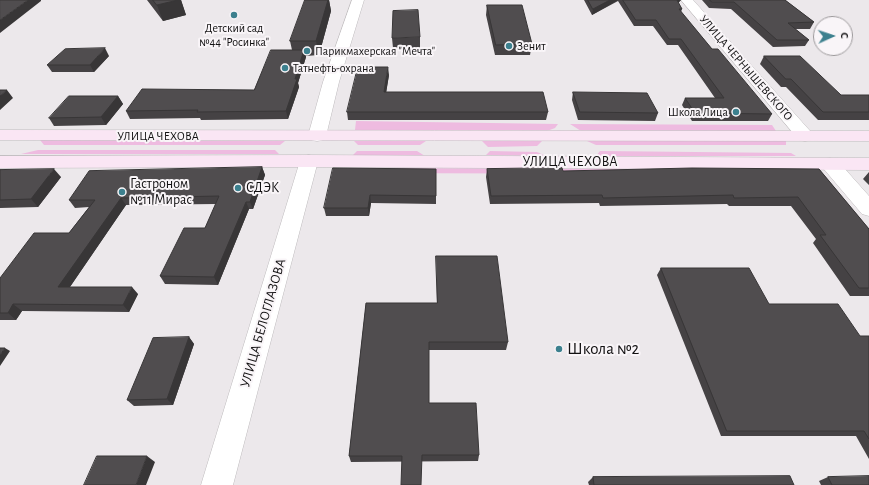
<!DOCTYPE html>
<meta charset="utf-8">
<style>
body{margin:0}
#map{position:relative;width:869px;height:485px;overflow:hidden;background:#ece8eb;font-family:"Alegreya Sans",sans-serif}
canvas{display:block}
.north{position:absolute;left:813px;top:16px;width:40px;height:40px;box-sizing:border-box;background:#f9f5f8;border:1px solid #9d9a9c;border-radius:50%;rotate:87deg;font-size:11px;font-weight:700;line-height:16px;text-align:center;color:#121112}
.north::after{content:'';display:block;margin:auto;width:14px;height:18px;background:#3c808e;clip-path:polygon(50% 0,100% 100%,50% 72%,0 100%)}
</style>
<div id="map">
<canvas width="869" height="485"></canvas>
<div class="north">С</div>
</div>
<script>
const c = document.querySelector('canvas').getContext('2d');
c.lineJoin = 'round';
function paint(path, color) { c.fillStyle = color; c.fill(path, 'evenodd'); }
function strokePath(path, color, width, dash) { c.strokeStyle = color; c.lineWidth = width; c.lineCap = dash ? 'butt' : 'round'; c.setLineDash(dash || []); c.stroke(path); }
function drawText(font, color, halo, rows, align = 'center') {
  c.font = font + ' "Alegreya Sans",sans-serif'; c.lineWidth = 4; c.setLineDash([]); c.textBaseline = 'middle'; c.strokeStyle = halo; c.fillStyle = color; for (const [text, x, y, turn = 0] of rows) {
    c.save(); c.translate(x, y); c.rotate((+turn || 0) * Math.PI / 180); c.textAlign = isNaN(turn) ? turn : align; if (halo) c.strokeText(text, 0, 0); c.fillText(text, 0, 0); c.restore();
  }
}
const green = new Path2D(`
 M 356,121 L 558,124 L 555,128 L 547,131 L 355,130 Z
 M 570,124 L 772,125 L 776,131 L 581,131 Z
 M 40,140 L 285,141 L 280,145 L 44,145 Z
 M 354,141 L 426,141 L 420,145 L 358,145 Z
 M 482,141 L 542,141 L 537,146 L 488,147 Z
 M 587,141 L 786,141 L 786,145 L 596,145 Z
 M 38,150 L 275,150 L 279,154 L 21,154 Z
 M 357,151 L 417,151 L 425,156 L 352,156 Z
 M 490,151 L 537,152 L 546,156 L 486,155 Z
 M 600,151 L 791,153 L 796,156 L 596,156 Z
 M 349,168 L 688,169 L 690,174 L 347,173 Z`);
const tertiary = new Path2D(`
 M 352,0 L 364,0 L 339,82 L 326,136 L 323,140 L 317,141 L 311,140 L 308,136 L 323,82 Z
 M 681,0 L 693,0 L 811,132 L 814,136 L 811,140 L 805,141 L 799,140 Z
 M 309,155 L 316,157 L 318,161 L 233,485 L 201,485 L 300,161 L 302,157 Z
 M 830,158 L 837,160 L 869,196 L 869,216 L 862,214 L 823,168 L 821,164 L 823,160 Z`);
const secondary = new Path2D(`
 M 0,130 L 869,131 L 869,141 L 0,140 Z
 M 309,155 L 869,158 L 869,170 L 309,167 L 0,168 L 0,156 Z`);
const wall = new Path2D(`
 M 147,0 L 181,0 L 186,15 L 163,21 Z
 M 305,0 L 329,0 L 331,11 L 319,55 L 306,56 L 306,57 L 298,83 L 299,87 L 288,119 L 201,120 L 200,118 L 130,119 L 126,111 L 254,90 L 292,50 L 290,41 Z
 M 584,0 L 681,0 L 678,3 L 682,9 L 681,12 L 712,49 L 772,114 L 768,121 L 692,121 L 682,105 L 685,98 L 715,98 L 678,45 L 667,45 L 653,26 L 634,26 L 618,1 L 592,15 Z
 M 702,0 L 785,0 L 814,22 L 810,29 L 795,29 L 809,40 L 805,46 L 773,47 L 731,9 L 709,8 Z
 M 487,5 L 532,44 L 530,55 L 495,55 L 486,15 Z
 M 420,37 L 420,48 L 393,48 L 392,38 Z
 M 109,56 L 94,72 L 52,72 L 47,65 Z
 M 764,56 L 841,95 L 869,95 L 869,120 L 818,120 L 786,87 L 781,87 L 760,64 Z
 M 389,75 L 386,92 L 548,112 L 546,120 L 348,120 L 347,112 Z
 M 573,92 L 658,113 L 655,121 L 578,120 L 572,100 Z
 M 118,96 L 123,104 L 106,125 L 54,126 L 49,118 Z
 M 262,167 L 265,175 L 253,209 L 249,209 L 218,285 L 165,284 L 160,276 L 205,228 L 216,204 L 126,205 L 70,287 L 138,294 L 129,312 L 22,311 L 16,320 L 0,320 L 0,278 L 69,233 L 89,207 L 75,208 L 69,200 Z
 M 436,169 L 436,204 L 371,203 L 369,216 L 326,216 L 324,208 Z
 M 487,169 L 563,171 L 819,169 L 869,229 L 869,296 L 850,296 L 813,243 L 816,239 L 791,206 L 729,206 L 727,204 L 600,206 L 599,203 L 490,204 L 486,177 Z
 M 0,170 L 61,177 L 38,207 L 0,208 Z
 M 869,172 L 869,185 L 863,179 Z
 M 661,268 L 769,304 L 860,336 L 869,336 L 869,459 L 856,436 L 721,436 L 657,275 Z
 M 366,303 L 508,342 L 506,350 L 429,350 L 429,403 L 479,455 L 478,461 L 351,462 L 349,456 Z
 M 189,337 L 194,344 L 173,405 L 134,406 L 127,400 Z
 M 593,477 L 794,485 L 589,485 L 588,482 Z
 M 828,477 L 869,485 L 821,485 L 819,481 Z`);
const shadedWall = new Path2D(`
 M 28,0 L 41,0 L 41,1 L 0,33 L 0,20 Z
 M 178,0 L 181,0 L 186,15 L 163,21 L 157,5 Z
 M 328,0 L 329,0 L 331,11 L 319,55 L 316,41 Z
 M 610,0 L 618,0 L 592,15 L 593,9 Z
 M 677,0 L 681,0 L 675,6 Z
 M 105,48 L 109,56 L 94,72 L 90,65 Z
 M 304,50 L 306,57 L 298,83 L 299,87 L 288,119 L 286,111 Z
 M 388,67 L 389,75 L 385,100 L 384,92 Z
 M 7,90 L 13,98 L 0,110 L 0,96 Z
 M 118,96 L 123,104 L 106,125 L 101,117 Z
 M 262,167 L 265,175 L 253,209 L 250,202 Z
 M 54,169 L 61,177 L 38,207 L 31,199 Z
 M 370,195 L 371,203 L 369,216 L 368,208 Z
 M 121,198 L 126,205 L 65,294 L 58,287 Z
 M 246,202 L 249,209 L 218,285 L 214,277 Z
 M 132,287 L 138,294 L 129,312 L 123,305 Z
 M 13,304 L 22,311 L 16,320 L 8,313 Z
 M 189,337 L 194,344 L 173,405 L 167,399 Z
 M 5,348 L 10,351 L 0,366 L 0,355 Z
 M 147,456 L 155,462 L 146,485 L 136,485 Z`);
const building = new Path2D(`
 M 0,0 L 28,0 L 0,20 Z
 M 153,0 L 178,0 L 157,5 Z
 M 305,0 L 328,0 L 316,41 L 290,41 Z
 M 588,0 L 610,0 L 593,9 Z
 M 623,0 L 677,0 L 682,9 L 679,9 L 712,49 L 718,49 L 772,114 L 695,113 L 685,98 L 724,98 L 681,39 L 669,39 L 656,20 L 636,20 Z
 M 710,0 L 785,0 L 814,22 L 788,23 L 809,40 L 777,40 L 734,2 L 712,2 Z
 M 487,5 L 522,5 L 532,44 L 496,45 Z
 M 418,10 L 420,37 L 392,38 L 393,11 Z
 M 105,48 L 90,65 L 47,65 L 65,49 Z
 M 271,50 L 304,50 L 295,79 L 297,79 L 286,111 L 197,112 L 198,110 L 126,111 L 142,89 L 254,90 Z
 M 764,56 L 800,56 L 841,95 L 869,95 L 869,112 L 823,112 L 791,79 L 786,79 Z
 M 358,67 L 388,67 L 384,92 L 543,92 L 548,112 L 347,112 Z
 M 0,90 L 7,90 L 0,96 Z
 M 573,92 L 647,93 L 658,113 L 580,112 Z
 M 69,96 L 118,96 L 101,117 L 49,118 Z
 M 262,167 L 250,202 L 246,202 L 214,277 L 160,276 L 184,228 L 205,228 L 219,196 L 121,198 L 58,287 L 132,287 L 123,305 L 13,304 L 8,313 L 0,313 L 0,278 L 34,233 L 69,233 L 95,200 L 69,200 L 89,171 Z
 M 333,168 L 436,169 L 436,196 L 370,195 L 368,208 L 324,208 Z
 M 562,168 L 563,171 L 692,168 L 819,169 L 869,229 L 869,288 L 859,288 L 820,235 L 826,235 L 798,197 L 734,198 L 733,195 L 603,198 L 602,195 L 491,196 L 487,169 Z
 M 54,169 L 31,199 L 0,200 L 0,170 Z
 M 436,256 L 497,256 L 508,342 L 429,342 L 429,403 L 476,403 L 479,455 L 422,455 L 421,485 L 401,485 L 402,456 L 349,456 L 366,303 L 437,303 Z
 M 661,268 L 749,268 L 769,304 L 838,304 L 860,336 L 869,336 L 869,439 L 864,431 L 727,431 Z
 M 189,337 L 167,399 L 127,400 L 153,338 Z
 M 0,348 L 5,348 L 0,355 Z
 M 97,456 L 147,456 L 136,485 L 84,485 Z
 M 790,476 L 794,485 L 594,485 L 593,477 Z
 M 869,476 L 869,485 L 832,485 L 828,477 Z`);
const markers = [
 [234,15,4,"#3c808e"],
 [509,46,4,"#3c808e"],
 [307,51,4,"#3c808e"],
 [285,68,4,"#3c808e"],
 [736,112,4,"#3c808e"],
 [238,188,4,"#3c808e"],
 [122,192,4,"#3c808e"],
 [559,349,4,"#3c808e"]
];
const farPoinames = [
 ["Детский сад",234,28,"center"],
 ["№44 \"Росинка\"",234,42,"center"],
 ["Зенит",517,46],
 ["Парикмахерская \"Мечта\"",315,51],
 ["Татнефть-охрана",293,68],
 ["Школа Лица",728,112,"right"]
];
const farStreetnames = [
 ["УЛИЦА ЧЕРНЫШЕВСКОГО",746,68,49],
 ["УЛИЦА ЧЕХОВА",158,136]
];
const streetNames = [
 ["УЛИЦА ЧЕХОВА",570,162],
 ["УЛИЦА БЕЛОГЛАЗОВА",263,323,-74]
];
const poiNames = [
 ["Гастроном",130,184],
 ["№11 Мирас",130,200],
 ["СДЭК",246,188]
];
const nearPoinames = [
 ["Школа №2",567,349]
];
paint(green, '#eebbe0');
strokePath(tertiary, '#bebbbd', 1);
strokePath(secondary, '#bebbbd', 1);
paint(tertiary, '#fff');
paint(secondary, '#fae6f4');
paint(wall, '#454244');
paint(shadedWall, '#383637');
paint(building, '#504d4f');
strokePath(building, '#383637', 1);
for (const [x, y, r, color] of markers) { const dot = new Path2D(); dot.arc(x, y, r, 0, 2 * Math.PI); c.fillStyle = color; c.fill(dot); strokePath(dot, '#f9f5f8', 1.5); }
drawText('12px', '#121112', '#f9f5f8', farPoinames, 'left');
drawText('12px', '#121112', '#f9f5f8', farStreetnames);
drawText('14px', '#121112', '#f9f5f8', streetNames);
drawText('14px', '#121112', '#f9f5f8', poiNames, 'left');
drawText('17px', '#121112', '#f9f5f8', nearPoinames, 'left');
</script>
